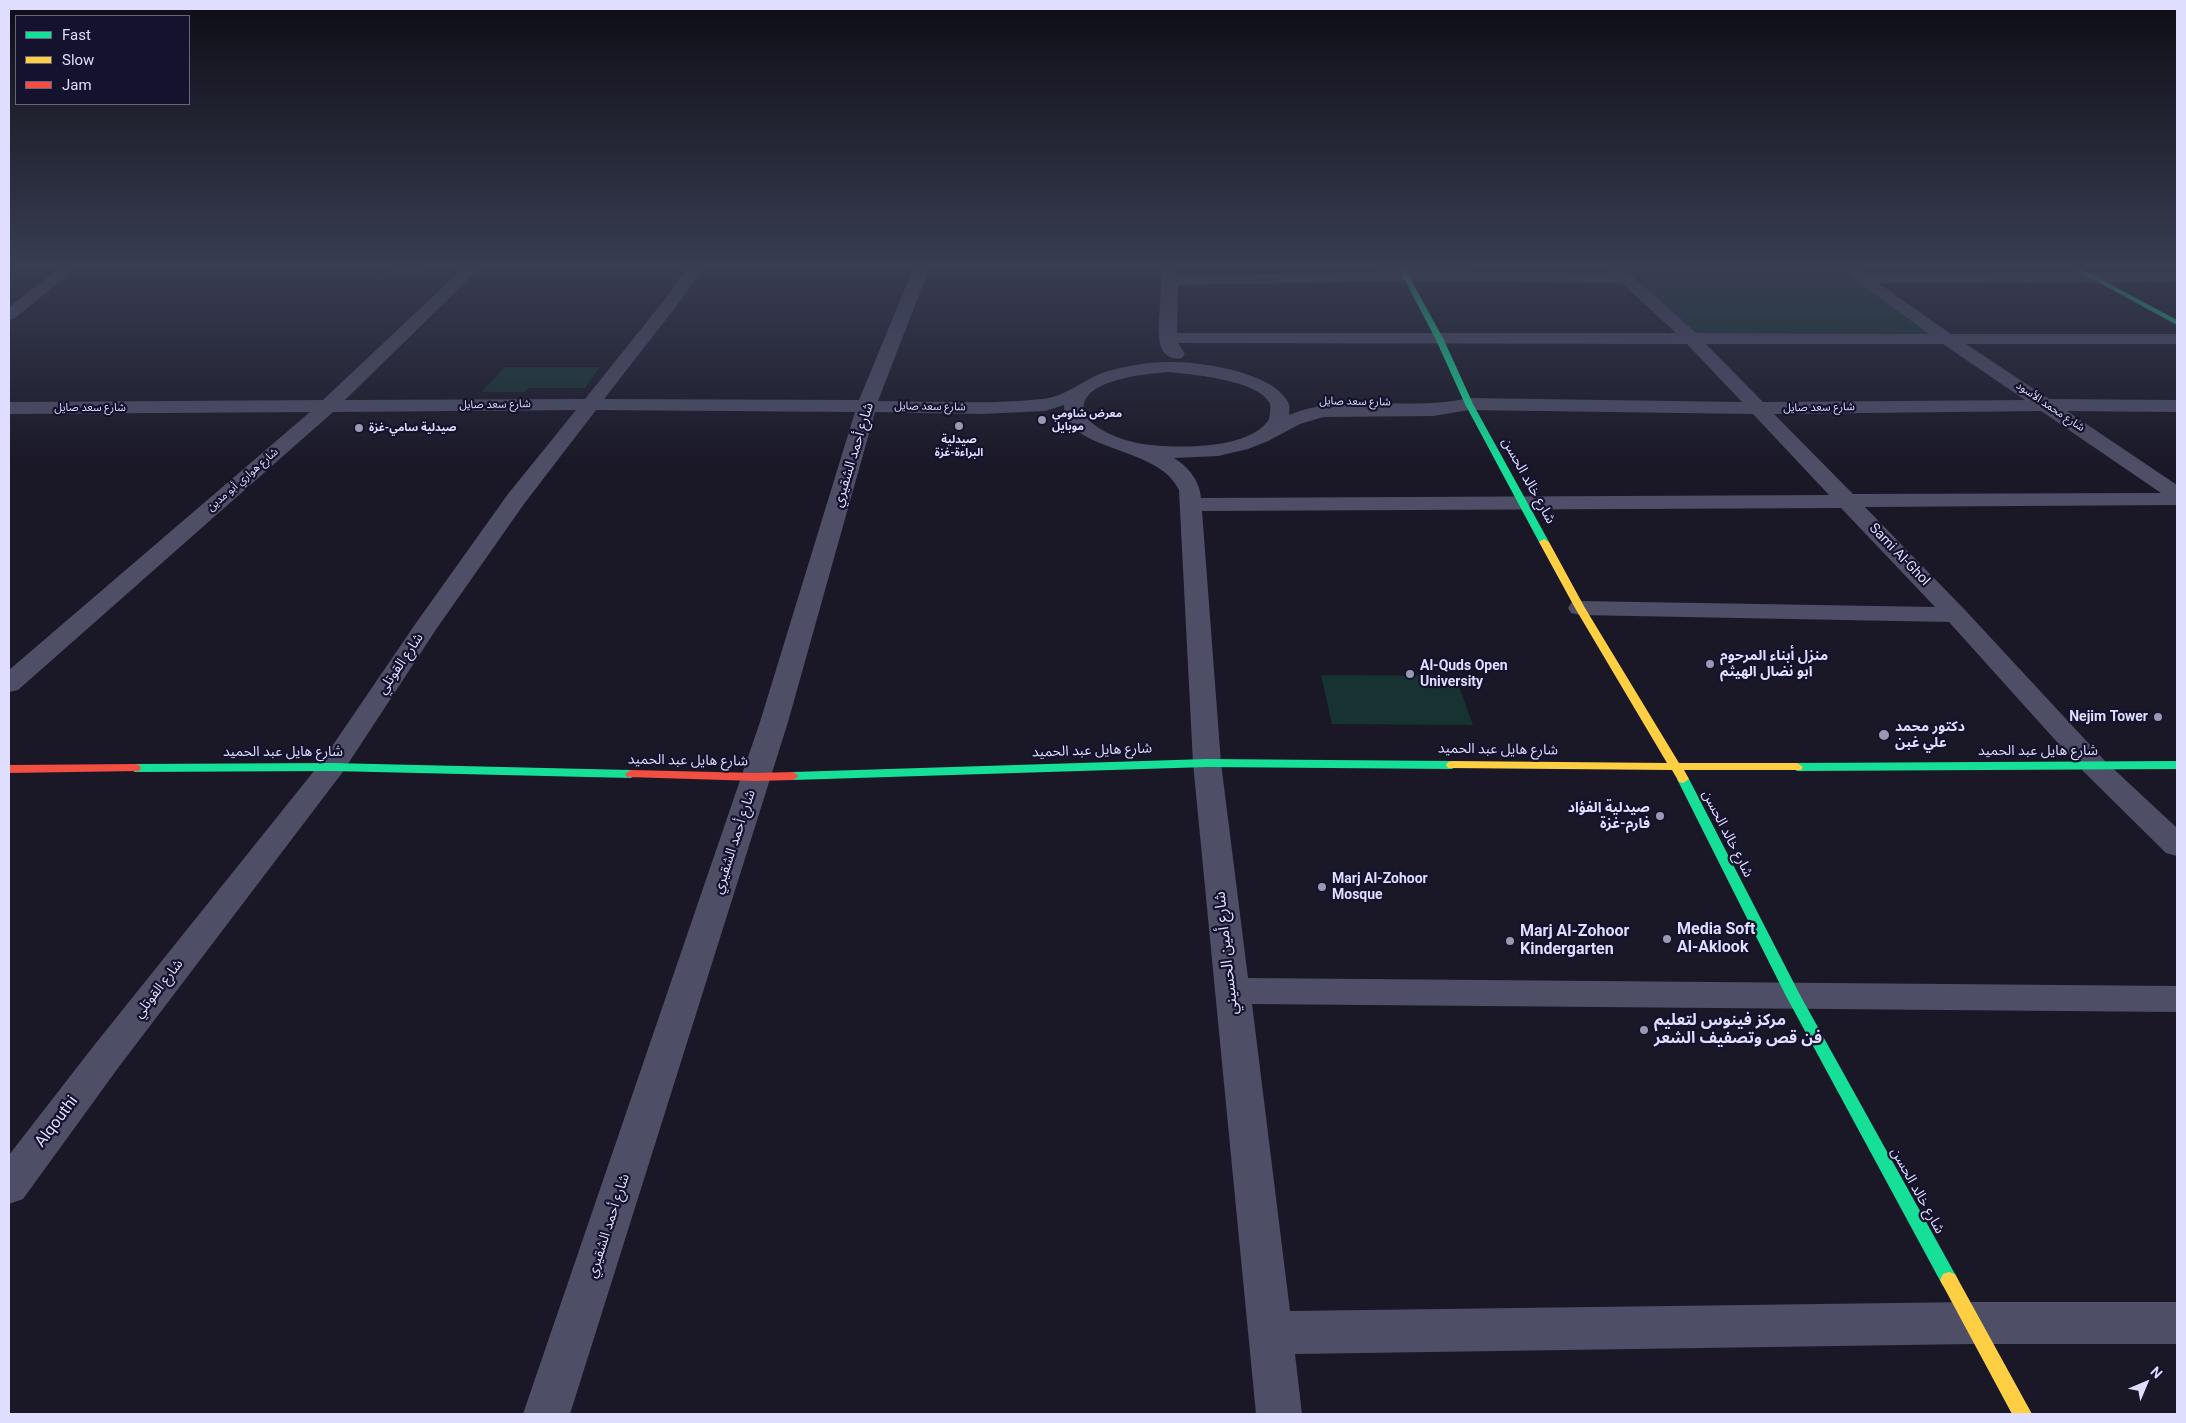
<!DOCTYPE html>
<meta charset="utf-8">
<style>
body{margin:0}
#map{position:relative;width:2186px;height:1423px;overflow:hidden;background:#1a1827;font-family:Roboto,sans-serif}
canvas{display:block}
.frame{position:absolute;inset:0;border:10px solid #dfdeff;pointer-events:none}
.legend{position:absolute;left:15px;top:15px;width:175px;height:90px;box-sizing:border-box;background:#15122d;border:1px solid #666481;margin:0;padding:6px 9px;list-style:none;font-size:15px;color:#dfdeff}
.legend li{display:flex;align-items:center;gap:10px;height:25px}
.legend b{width:25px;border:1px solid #666481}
.north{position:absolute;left:2121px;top:1358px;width:50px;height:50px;-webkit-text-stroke:4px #15122d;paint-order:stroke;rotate:45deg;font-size:14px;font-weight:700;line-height:20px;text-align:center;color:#dfdeff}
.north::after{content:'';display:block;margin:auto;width:18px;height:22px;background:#dfdeff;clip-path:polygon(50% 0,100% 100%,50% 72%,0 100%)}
</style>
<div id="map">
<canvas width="2186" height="1423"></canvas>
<div class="frame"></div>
<ul class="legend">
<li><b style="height:6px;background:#16e098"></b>Fast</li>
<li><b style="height:6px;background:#ffcf43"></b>Slow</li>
<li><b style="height:6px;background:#f24e42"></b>Jam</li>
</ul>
<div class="north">N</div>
</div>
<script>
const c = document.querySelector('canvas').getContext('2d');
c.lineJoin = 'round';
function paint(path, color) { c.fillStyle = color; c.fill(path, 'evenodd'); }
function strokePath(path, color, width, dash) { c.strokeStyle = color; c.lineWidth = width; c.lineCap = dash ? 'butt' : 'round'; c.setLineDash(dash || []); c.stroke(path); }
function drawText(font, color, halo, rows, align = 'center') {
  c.font = font + ' Roboto,"Noto Sans Arabic",sans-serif'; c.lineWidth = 4.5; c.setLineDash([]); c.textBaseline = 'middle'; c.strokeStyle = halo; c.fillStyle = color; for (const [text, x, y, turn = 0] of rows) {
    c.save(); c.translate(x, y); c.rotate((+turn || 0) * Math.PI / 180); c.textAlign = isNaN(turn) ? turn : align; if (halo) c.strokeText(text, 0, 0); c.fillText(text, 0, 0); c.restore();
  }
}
const green = new Path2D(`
 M 392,269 L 425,269 L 413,279 L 379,279 Z
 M 1628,269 L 1842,269 L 1930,334 L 1690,333 Z
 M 505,367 L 600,367 L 585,388 L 528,388 L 525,392 L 482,392 Z
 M 1321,675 L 1455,676 L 1473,725 L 1332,724 Z`);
const street = new Path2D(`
 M 58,269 L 75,269 L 15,318 L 9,320 L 9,307 Z
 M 462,269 L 479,269 L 345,400 L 585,399 L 669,294 L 686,269 L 702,269 L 681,300 L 604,399 L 859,400 L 913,269 L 929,269 L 878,401 C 932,401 988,405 1042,399 C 1067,397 1084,378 1108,371 C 1127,366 1148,362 1168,362 C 1198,361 1276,372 1289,404 C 1290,407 1289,412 1289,415 C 1344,392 1409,412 1469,398 L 1742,402 L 1687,344 L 1178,343 L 1185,354 L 1182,358 C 1173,360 1164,356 1161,347 C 1155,328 1164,292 1160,269 L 1176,269 L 1177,276 L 1406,271 L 1612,273 L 1608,269 L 1625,269 L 1696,333 L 1929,334 L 1841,269 L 1859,269 L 1865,273 L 2177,272 L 2177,282 L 1878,283 L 1951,334 L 2177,334 L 2177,344 L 1966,344 L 2049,399 L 2177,400 L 2177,412 L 2067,411 L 2177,485 L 2177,505 L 1865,507 L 1965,610 L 2104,760 L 2177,828 L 2177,856 L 2166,853 L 2084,772 L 1949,622 L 1580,615 L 1571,613 L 1568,608 L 1571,603 L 1580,601 L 1935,607 L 1841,508 L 1202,511 L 1221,763 L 1248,978 L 2177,986 L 2177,1012 L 1252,1004 L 1290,1311 L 1972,1302 L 2177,1302 L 2177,1344 L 1972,1344 L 1295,1354 L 1302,1414 L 1256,1414 L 1193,763 L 1179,490 C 1159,445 1063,452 1064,405 L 1045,411 L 981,414 L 875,412 L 788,722 L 570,1414 L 523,1414 L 760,722 L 855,412 L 596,410 L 524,504 L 437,628 L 342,773 L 118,1068 L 23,1199 L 9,1204 L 9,1155 L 92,1048 L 322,761 L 416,623 L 508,494 L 576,410 L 333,412 L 18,690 L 9,692 L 9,670 L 310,412 L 9,414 L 9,402 L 323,400 ZM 1406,281 L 1622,283 L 1676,333 L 1177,333 L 1178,285 ZM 1706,344 L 1943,344 L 2025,400 L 1763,402 ZM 1168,372 C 1190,374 1260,380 1270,404 C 1271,408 1270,414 1269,419 C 1251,451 1169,449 1137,443 C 1119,439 1098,431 1086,417 C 1070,380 1146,374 1168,372 ZM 1469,410 L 1753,414 L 1829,495 L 1201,498 C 1200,482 1189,467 1174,458 L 1218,456 L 1248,449 L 1268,441 L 1300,424 L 1323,417 L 1433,416 ZM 2041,411 L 2161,493 L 1853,494 L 1774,414 Z`);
const fast = new Path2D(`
 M 1399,269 L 1405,269 L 1444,340 L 1473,404 L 1549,542 L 1547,544 L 1544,545 L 1539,542 L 1465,404 L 1436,340 Z
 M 2074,269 L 2082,269 L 2177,320 L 2177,325 Z
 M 1207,759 L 1452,761 L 1458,765 L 1452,769 L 1207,767 L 793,780 L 787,776 L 793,772 Z
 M 2177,761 L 2177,769 L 1797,771 L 1791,767 L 1797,763 Z
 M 332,763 L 631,770 L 637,774 L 631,778 L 332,771 L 135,772 L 129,768 L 135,764 Z
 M 1683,775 L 1689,779 L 1800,995 L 1955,1274 L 1958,1280 L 1955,1286 L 1949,1288 L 1943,1286 L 1786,996 L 1677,779 Z`);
const slow = new Path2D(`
 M 1544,539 L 1549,542 L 1585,608 L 1679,763 L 1797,763 L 1803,767 L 1801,770 L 1684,770 L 1689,779 L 1683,783 L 1679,782 L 1672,770 L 1448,768 L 1446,765 L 1448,762 L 1452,761 L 1667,763 L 1575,608 L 1539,542 Z
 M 1949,1272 L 1955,1274 L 2032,1414 L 2012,1414 L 1940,1280 L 1943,1274 Z`);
const jam = new Path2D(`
 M 135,764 L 139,765 L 141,768 L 139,771 L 9,773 L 9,765 Z
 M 631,770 L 756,773 L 793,772 L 799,776 L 793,780 L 756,781 L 627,777 L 625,774 Z`);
const markers = [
 [1042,420,5,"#9a99b3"],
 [959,426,5,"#9a99b3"],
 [359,428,5,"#9a99b3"],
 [1710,664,5,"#9a99b3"],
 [1410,674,5,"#9a99b3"],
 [2158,717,5,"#9a99b3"],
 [1884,735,6,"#9a99b3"],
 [1660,816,5,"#9a99b3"],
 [1322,887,5,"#9a99b3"],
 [1667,939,5,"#9a99b3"],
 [1510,941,5,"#9a99b3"],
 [1644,1030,5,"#9a99b3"]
];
const farStreetnames = [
 ["شارع سعد صايل",1355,402,1],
 ["شارع سعد صايل",495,405,-1],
 ["شارع سعد صايل",930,407,1],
 ["شارع محمد الأسود",2050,407,34],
 ["شارع سعد صايل",90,408],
 ["شارع سعد صايل",1819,408,-1],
 ["شارع هواري أبو مدين",243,480,-41]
];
const farPoinames = [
 ["معرض شاومي",1052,414],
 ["موبايل",1052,427],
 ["صيدلية سامي-غزة",369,428],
 ["صيدلية",959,440,"center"],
 ["البراءة-غزة",959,453,"center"]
];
const streetNames = [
 ["شارع أحمد الشقيري",854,455,-73],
 ["شارع خالد الحسن",1528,481,61],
 ["Sami Al-Ghol",1899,555,46],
 ["شارع القوتلي",401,664,-56],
 ["شارع هايل عبد الحميد",1498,750,1],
 ["شارع هايل عبد الحميد",1092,751,-2],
 ["شارع هايل عبد الحميد",2038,751],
 ["شارع هايل عبد الحميد",283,752],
 ["شارع هايل عبد الحميد",688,761,1],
 ["شارع خالد الحسن",1727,834,63],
 ["شارع أحمد الشقيري",735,842,-72],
 ["شارع القوتلي",159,989,-52],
 ["شارع خالد الحسن",1917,1191,61],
 ["شارع أحمد الشقيري",609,1226,-72]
];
const poiNames = [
 ["منزل أبناء المرحوم",1720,656],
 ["ابو نضال الهيثم",1720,672],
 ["Al-Quds Open",1420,666],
 ["University",1420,682],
 ["Nejim Tower",2148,717,"right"],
 ["دكتور محمد",1895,727],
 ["علي غبن",1895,743],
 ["صيدلية الفؤاد",1650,808,"right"],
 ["فارم-غزة",1650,824,"right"],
 ["Marj Al-Zohoor",1332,879],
 ["Mosque",1332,895]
];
const nearPoinames = [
 ["Media Soft",1677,930],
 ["Al-Aklook",1677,948],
 ["Marj Al-Zohoor",1520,932],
 ["Kindergarten",1520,950],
 ["مركز فينوس لتعليم",1654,1021],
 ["فن قص وتصفيف الشعر",1654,1039]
];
const nearStreetnames = [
 ["شارع أمين الحسيني",1227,953,-96],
 ["Alqouthi",57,1122,-53]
];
paint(green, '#163331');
paint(street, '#4e4e67');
paint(fast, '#16e098');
paint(slow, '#ffcf43');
paint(jam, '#f24e42');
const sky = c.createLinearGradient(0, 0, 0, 468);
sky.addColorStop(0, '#0e0d15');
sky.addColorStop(0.57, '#383d52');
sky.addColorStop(1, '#383d5200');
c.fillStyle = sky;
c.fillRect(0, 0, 2186, 468);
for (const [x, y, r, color] of markers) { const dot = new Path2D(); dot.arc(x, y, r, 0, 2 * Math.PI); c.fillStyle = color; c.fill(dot); strokePath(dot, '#15122d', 2); }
drawText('11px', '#dfdeff', '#15122d', farStreetnames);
drawText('bold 11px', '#dfdeff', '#15122d', farPoinames, 'left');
drawText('14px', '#dfdeff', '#15122d', streetNames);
drawText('bold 14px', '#dfdeff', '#15122d', poiNames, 'left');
drawText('bold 16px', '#dfdeff', '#15122d', nearPoinames, 'left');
drawText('16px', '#dfdeff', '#15122d', nearStreetnames);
</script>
